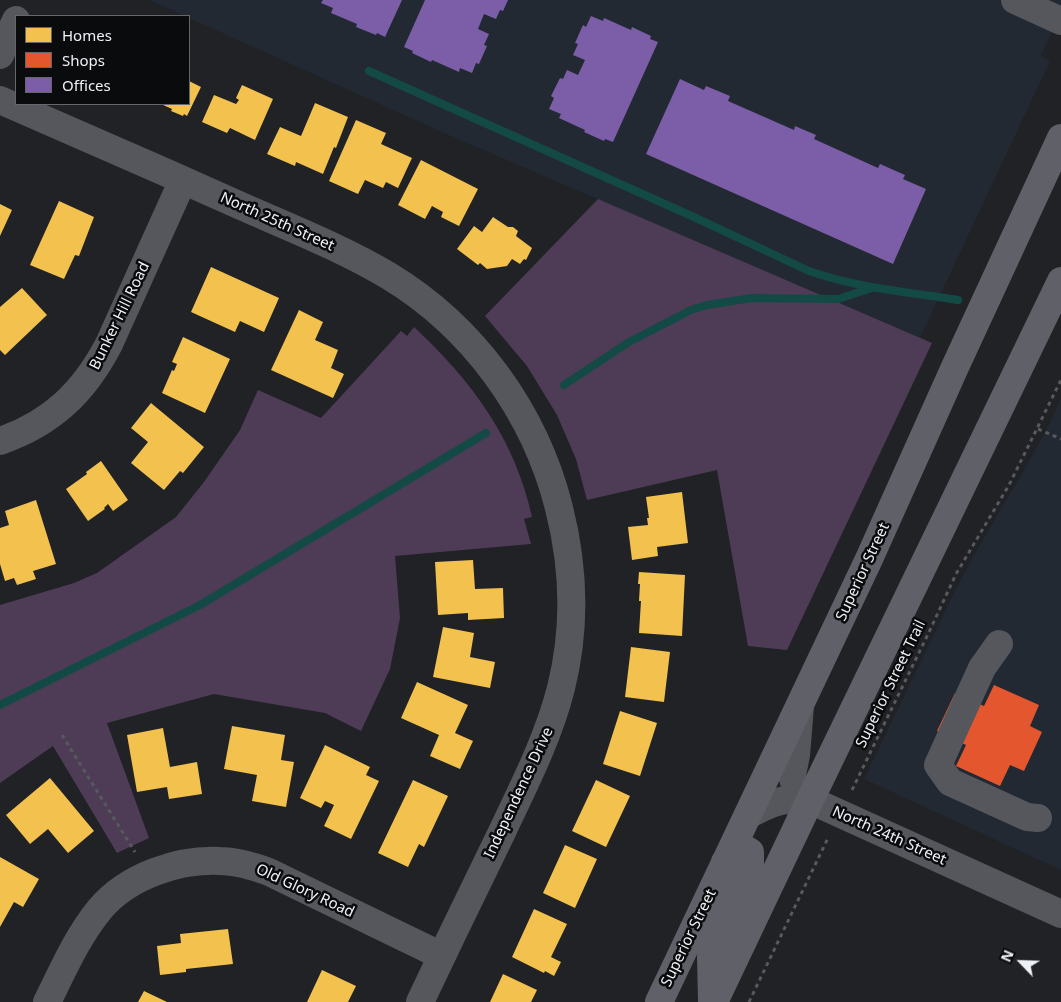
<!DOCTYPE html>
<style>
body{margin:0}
#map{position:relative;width:1061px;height:1002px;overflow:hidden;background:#202225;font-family:"Noto Sans",sans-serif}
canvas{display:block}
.legend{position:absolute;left:15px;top:15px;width:175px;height:90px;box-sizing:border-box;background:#090b0d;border:1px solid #65676a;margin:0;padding:6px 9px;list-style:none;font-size:15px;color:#eef1f5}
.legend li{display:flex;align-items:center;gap:10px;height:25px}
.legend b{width:25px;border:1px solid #65676a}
.north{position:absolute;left:996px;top:937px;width:50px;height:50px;-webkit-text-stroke:4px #090b0d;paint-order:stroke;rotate:294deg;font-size:14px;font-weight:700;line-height:20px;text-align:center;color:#eef1f5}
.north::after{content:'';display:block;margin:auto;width:18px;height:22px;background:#eef1f5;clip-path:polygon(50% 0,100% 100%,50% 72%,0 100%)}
</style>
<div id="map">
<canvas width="1061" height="1002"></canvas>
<ul class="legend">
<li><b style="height:14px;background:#f2c14e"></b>Homes</li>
<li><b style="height:14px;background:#e4572e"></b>Shops</li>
<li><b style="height:14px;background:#7b5ea7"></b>Offices</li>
</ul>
<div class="north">N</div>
</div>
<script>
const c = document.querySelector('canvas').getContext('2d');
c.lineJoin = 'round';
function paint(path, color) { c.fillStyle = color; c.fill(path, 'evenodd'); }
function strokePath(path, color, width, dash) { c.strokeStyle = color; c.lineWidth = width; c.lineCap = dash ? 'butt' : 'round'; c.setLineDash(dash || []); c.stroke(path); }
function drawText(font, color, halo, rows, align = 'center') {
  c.font = font + ' "Noto Sans",sans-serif'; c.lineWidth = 5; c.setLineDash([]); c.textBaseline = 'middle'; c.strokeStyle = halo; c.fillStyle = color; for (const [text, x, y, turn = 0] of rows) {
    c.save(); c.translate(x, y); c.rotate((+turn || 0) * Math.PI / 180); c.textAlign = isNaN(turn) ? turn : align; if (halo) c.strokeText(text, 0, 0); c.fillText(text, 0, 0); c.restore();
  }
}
const built = new Path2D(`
 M 149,0 L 1061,0 L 1061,12 L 1041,56 L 1050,61 L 920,338 L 435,129 L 189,18 L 189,16 L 185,16 Z
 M 1061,398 L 1061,870 L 864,779 L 955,591 L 978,548 L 1024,470 L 1050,423 Z`);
const green = new Path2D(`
 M 598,199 L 932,343 L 787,650 L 748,646 L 717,470 L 587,500 L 576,459 L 557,415 L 527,366 L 485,316 Z
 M 414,327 C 472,381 515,439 532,517 L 524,519 L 531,544 L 395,556 L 400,618 L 390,669 L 361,731 L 325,713 L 214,694 L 107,723 L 149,838 L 117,853 L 53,746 L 0,783 L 0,605 L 74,583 L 97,573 L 176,517 L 204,482 L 240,430 L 258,390 L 321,418 L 401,331 L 407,336 Z`);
const homes = new Path2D(`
 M 189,81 L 201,87 L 187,116 L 184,114 L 183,116 L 171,111 L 172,109 L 161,104 L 189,104 Z
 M 242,85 L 273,99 L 255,140 L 230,128 L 227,133 L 202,122 L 214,95 L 236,104 L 239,100 L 236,98 Z
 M 315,103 L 348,117 L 336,148 L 334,147 L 323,174 L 296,162 L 295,166 L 267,154 L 280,127 L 301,136 Z
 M 356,120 L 386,133 L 381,144 L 412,158 L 398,188 L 386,182 L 383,188 L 365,180 L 358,194 L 329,181 Z
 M 421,160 L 478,189 L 459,226 L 441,217 L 443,212 L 432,206 L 425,219 L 398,205 Z
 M 59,201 L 94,217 L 79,256 L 75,255 L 64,279 L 30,265 Z
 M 0,204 L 12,210 L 0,236 Z
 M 493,217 L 508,227 L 513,227 L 518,231 L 516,236 L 532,248 L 526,260 L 524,259 L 520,264 L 512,259 L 507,266 L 487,269 L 480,263 L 478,265 L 457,249 L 474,226 L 482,232 Z
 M 211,267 L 279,298 L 264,332 L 240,321 L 235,332 L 191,312 Z
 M 22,288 L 47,315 L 5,355 L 0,350 L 0,307 Z
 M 299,310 L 323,322 L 315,340 L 338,350 L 331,368 L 344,374 L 333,398 L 271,370 Z
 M 183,337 L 230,359 L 205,413 L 162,393 L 172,370 L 174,371 L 177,364 L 172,362 Z
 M 151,403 L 204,447 L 183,473 L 180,471 L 164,490 L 131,463 L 148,442 L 131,428 Z
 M 101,461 L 128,500 L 113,511 L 108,504 L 104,508 L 105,509 L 88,521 L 66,489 L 87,474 L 86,472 Z
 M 682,492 L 688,543 L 657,547 L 658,556 L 632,560 L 628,527 L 648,525 L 647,518 L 649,518 L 646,497 Z
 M 36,500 L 56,564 L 33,571 L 36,579 L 17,585 L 14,578 L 5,581 L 0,564 L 0,528 L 9,525 L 5,511 Z
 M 473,560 L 475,589 L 503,588 L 504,618 L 468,620 L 468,613 L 438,615 L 435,562 Z
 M 639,572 L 685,575 L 682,636 L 639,633 L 641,601 L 639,601 L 640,584 L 638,584 Z
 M 443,627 L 474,633 L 470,657 L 495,662 L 490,688 L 433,677 Z
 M 631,647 L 670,652 L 664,702 L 625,697 Z
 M 417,682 L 468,705 L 455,733 L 473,741 L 460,769 L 430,756 L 439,735 L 401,718 Z
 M 620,711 L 657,723 L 640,776 L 603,764 Z
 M 232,726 L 285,735 L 281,760 L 294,762 L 286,807 L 252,801 L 257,775 L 224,769 Z
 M 163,728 L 170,767 L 197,762 L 202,794 L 169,799 L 167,787 L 137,792 L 127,735 Z
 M 325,745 L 370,767 L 366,775 L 379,781 L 351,839 L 324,826 L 334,805 L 325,801 L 321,808 L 300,798 Z
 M 50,778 L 94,831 L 68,853 L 48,829 L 30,844 L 6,815 Z
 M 413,780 L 448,796 L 424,847 L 419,844 L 408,867 L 378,853 Z
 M 596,780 L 630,796 L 606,847 L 572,831 Z
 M 565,845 L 597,859 L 575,908 L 543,893 Z
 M 0,857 L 39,879 L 23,907 L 14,902 L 0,927 Z
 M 534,909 L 567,924 L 551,957 L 561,962 L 554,976 L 545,971 L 544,973 L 512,957 Z
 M 228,929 L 233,964 L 186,969 L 186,972 L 160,975 L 157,946 L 181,943 L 180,934 Z
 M 322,970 L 356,986 L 348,1002 L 307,1002 Z
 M 503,974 L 537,990 L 531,1002 L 490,1002 Z
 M 144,991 L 167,1002 L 138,1002 Z`);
const shops = new Path2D(`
 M 994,685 L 1039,705 L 1030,726 L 1042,732 L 1024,771 L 1010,765 L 1000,786 L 956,766 L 966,745 L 937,731 L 955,693 L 984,706 Z`);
const offices = new Path2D(`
 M 323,0 L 402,0 L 385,37 L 377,33 L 376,35 L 356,27 L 357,24 L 331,13 L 333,8 L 321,3 Z
 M 425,0 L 508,0 L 503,11 L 500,10 L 496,19 L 484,14 L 478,29 L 489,34 L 484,45 L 487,46 L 479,64 L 476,63 L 472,73 L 460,68 L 459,72 L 432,60 L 431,62 L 412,53 L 413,51 L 404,47 Z
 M 591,16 L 603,21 L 604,18 L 631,30 L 632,27 L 651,36 L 650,39 L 658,42 L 613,142 L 605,139 L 604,141 L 584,132 L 585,130 L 559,118 L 561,114 L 549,109 L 554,98 L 551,96 L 560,78 L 563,79 L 567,70 L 578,75 L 585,60 L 573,55 L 578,44 L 575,43 L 583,25 L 586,27 Z
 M 680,79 L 704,90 L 706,86 L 730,96 L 728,101 L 794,130 L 795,126 L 816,135 L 814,139 L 878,168 L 880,164 L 905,175 L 903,179 L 926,189 L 893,264 L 646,154 Z`);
const stream = new Path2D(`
 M 369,71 L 696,218 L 809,271 C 857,288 908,292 958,300
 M 564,385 L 629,342 L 691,310 L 707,305 L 752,298 L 838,299 L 872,288
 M 0,705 L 200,605 L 486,433`);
const path = new Path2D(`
 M 1038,429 L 1061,439
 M 62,735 L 135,852
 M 852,790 L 930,630 L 956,574 L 1009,485 L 1061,380
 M 749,1002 L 828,838`);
const minor = new Path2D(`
 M 1015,0 L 1061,21
 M 0,55 L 16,20
 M 0,100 C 81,135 161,170 241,206 C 291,228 342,248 389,276 C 473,327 535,412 559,508 C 574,567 576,628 561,688 C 548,739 524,785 502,832 C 474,889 447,945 420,1002
 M 0,441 C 52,423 84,392 109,344 L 183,180
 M 999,644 L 982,668 L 938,765 L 950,782 L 1027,817 L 1038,818
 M 800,706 L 796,755 L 792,775 L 796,789 L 810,800 L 1061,914
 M 748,815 C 772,802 782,798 810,800
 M 47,1002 C 63,970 77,937 100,909 C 128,876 178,859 220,861 C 237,861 253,866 269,872 L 442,956`);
const major = new Path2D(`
 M 712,1001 L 711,957 L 717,932 L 750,864 L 750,852 L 745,849 L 739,851 L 725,862
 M 659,1002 L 869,559 L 955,367 L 1061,138
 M 714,1002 L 810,800 L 1061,281`);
const streetNames = [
 ["North 25th Street",277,222,24],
 ["Bunker Hill Road",120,316,-64],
 ["Superior Street",863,572,-65],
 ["Superior Street Trail",891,684,-64],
 ["Independence Drive",519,793,-65],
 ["North 24th Street",889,836,24],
 ["Old Glory Road",305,891,25],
 ["Superior Street",689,938,-64]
];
paint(built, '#222932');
paint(green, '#4e3b56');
paint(homes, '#f2c14e');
paint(shops, '#e4572e');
paint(offices, '#7b5ea7');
strokePath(stream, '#144a46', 8);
strokePath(path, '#58595e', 3, [4, 4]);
strokePath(minor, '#56565d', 28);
strokePath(major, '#606069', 28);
drawText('15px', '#eef1f5', '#090b0d', streetNames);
</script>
